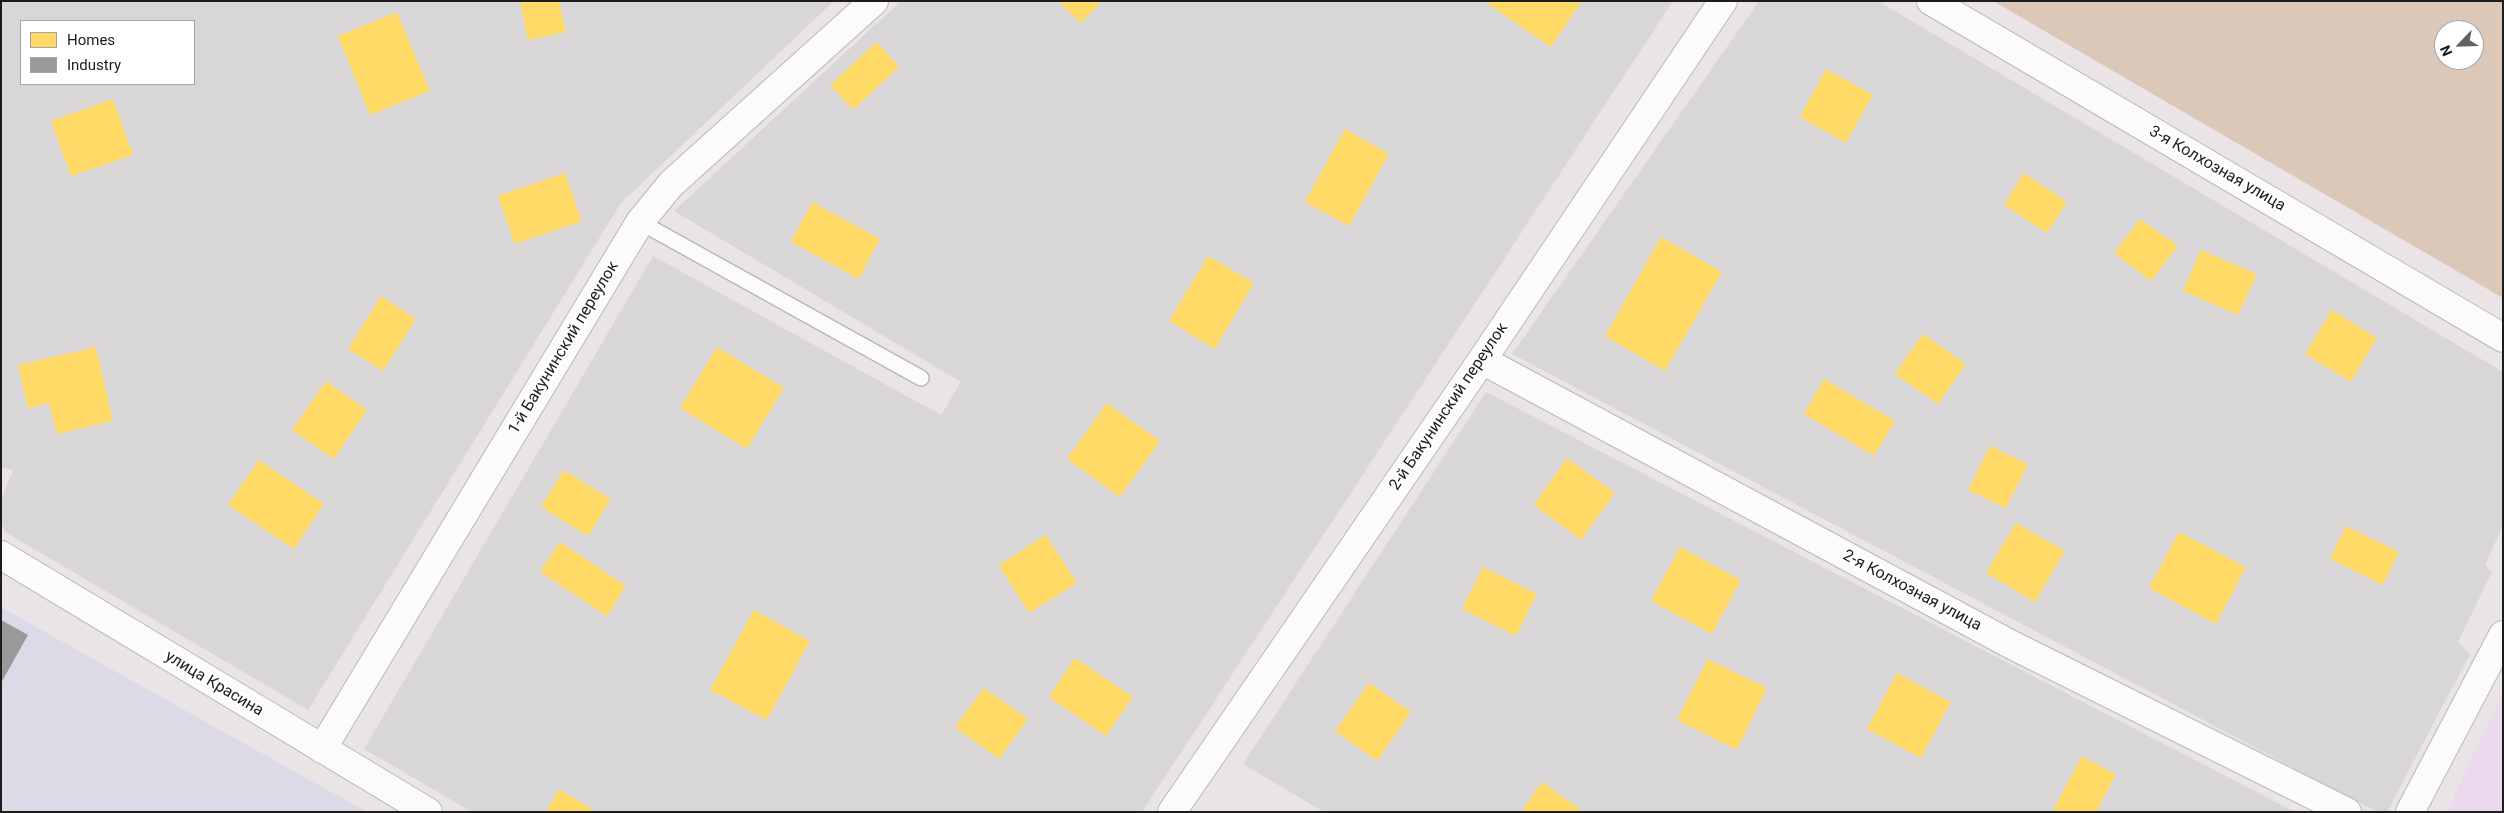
<!DOCTYPE html>
<meta charset="utf-8">
<style>
body{margin:0}
#map{position:relative;width:2504px;height:813px;overflow:hidden;background:#eae4e7;font-family:Roboto,sans-serif}
canvas{display:block}
.frame{position:absolute;inset:0;border:2px solid #1c1c1c;pointer-events:none}
.legend{position:absolute;left:20px;top:20px;width:175px;height:65px;box-sizing:border-box;background:#fff;border:1px solid #a4a4a4;margin:0;padding:6px 9px;list-style:none;font-size:15px;color:#1c1c1c}
.legend li{display:flex;align-items:center;gap:10px;height:25px}
.legend b{width:25px;border:1px solid #a4a4a4}
.north{position:absolute;left:2434px;top:20px;width:50px;height:50px;box-sizing:border-box;background:#fff;border:1px solid #a4a4a4;border-radius:50%;rotate:246deg;font-size:14px;font-weight:700;line-height:20px;text-align:center;color:#1c1c1c}
.north::after{content:'';display:block;margin:auto;width:18px;height:22px;background:#646263;clip-path:polygon(50% 0,100% 100%,50% 72%,0 100%)}
</style>
<div id="map">
<canvas width="2504" height="813"></canvas>
<div class="frame"></div>
<ul class="legend">
<li><b style="height:14px;background:#ffd966"></b>Homes</li>
<li><b style="height:14px;background:#999"></b>Industry</li>
</ul>
<div class="north">N</div>
</div>
<script>
const c = document.querySelector('canvas').getContext('2d');
c.lineJoin = 'round';
function paint(path, color) { c.fillStyle = color; c.fill(path, 'evenodd'); }
function strokePath(path, color, width, dash) { c.strokeStyle = color; c.lineWidth = width; c.lineCap = dash ? 'butt' : 'round'; c.setLineDash(dash || []); c.stroke(path); }
function drawText(font, color, halo, rows, align = 'center') {
  c.font = font + ' Roboto,sans-serif'; c.lineWidth = 5; c.setLineDash([]); c.textBaseline = 'middle'; c.strokeStyle = halo; c.fillStyle = color; for (const [text, x, y, turn = 0] of rows) {
    c.save(); c.translate(x, y); c.rotate((+turn || 0) * Math.PI / 180); c.textAlign = isNaN(turn) ? turn : align; if (halo) c.strokeText(text, 0, 0); c.fillText(text, 0, 0); c.restore();
  }
}
const residential = new Path2D(`
 M 1,1 L 834,1 L 621,203 L 308,710 L 5,532 L 1,520 L 1,502 L 13,470 L 1,467 ZM 21,21 L 194,21 L 194,84 L 21,84 Z
 M 901,1 L 1673,1 L 1142,812 L 472,812 L 364,749 L 653,256 L 941,415 L 961,382 L 674,211 Z
 M 1759,1 L 1878,1 L 2503,372 L 2503,525 L 2485,565 L 2492,572 L 2458,642 L 2470,654 L 2387,812 L 2377,812 L 1512,354 Z
 M 1486,392 L 2295,812 L 1324,812 L 1243,764 Z`);
const commercial = new Path2D(`
 M 2503,695 L 2503,812 L 2448,812 L 2467,767 Z`);
const industrial = new Path2D(`
 M 1,607 L 86,655 L 367,812 L 1,812 Z`);
const forest = new Path2D(`
 M 1993,1 L 2503,1 L 2503,298 ZM 2444,30 L 2474,30 L 2474,60 L 2444,60 Z`);
const homes = new Path2D(`
 M 520,1 L 559,1 L 566,32 L 528,40 Z
 M 1058,1 L 1102,1 L 1081,23 Z
 M 1491,1 L 1582,1 L 1551,47 L 1488,4 Z
 M 397,12 L 430,91 L 370,115 L 338,36 Z
 M 877,42 L 899,67 L 853,110 L 830,85 Z
 M 1826,69 L 1873,95 L 1846,143 L 1800,117 Z
 M 113,99 L 133,155 L 71,176 L 51,121 Z
 M 1345,129 L 1389,154 L 1349,226 L 1305,202 Z
 M 565,173 L 582,221 L 515,244 L 498,196 Z
 M 2024,173 L 2067,202 L 2047,233 L 2004,205 Z
 M 812,202 L 880,239 L 859,279 L 791,242 Z
 M 2140,219 L 2178,246 L 2151,281 L 2114,253 Z
 M 1661,237 L 1722,272 L 1665,371 L 1605,336 Z
 M 2201,250 L 2257,274 L 2238,315 L 2183,291 Z
 M 1208,256 L 1254,283 L 1215,349 L 1169,321 Z
 M 381,296 L 416,319 L 383,371 L 348,349 Z
 M 2332,310 L 2377,338 L 2351,382 L 2305,354 Z
 M 1923,334 L 1966,364 L 1938,404 L 1895,374 Z
 M 96,347 L 113,421 L 57,434 L 49,403 L 28,408 L 18,365 Z
 M 717,347 L 784,388 L 747,449 L 680,408 Z
 M 1824,379 L 1895,421 L 1874,456 L 1804,414 Z
 M 326,381 L 367,410 L 334,459 L 292,430 Z
 M 1107,403 L 1160,441 L 1120,497 L 1067,459 Z
 M 1990,446 L 2028,464 L 2006,508 L 1968,490 Z
 M 1567,458 L 1615,493 L 1581,540 L 1534,505 Z
 M 259,460 L 324,504 L 294,549 L 228,505 Z
 M 564,470 L 611,499 L 588,536 L 541,507 Z
 M 2016,523 L 2065,551 L 2035,602 L 1986,573 Z
 M 2346,526 L 2399,552 L 2383,585 L 2330,559 Z
 M 2179,532 L 2246,567 L 2216,624 L 2149,588 Z
 M 1046,535 L 1077,583 L 1029,613 L 999,565 Z
 M 560,542 L 626,586 L 607,616 L 540,572 Z
 M 1680,547 L 1741,580 L 1712,634 L 1651,601 Z
 M 1483,567 L 1537,594 L 1516,636 L 1462,609 Z
 M 754,610 L 810,641 L 767,720 L 710,690 Z
 M 1075,658 L 1133,697 L 1106,736 L 1049,697 Z
 M 1708,659 L 1767,688 L 1737,750 L 1677,720 Z
 M 1897,673 L 1951,702 L 1921,758 L 1867,729 Z
 M 1369,683 L 1411,712 L 1377,761 L 1335,731 Z
 M 984,688 L 1028,719 L 999,759 L 955,727 Z
 M 2082,756 L 2116,775 L 2096,812 L 2052,812 Z
 M 1542,782 L 1584,812 L 1521,812 Z
 M 559,789 L 597,812 L 546,812 Z`);
const industry = new Path2D(`
 M 1,620 L 28,635 L 1,683 Z`);
const lane = new Path2D(`
 M 640,222 L 921,378`);
const street = new Path2D(`
 M 1931,1 L 2503,338
 M 1482,360 L 2012,645 L 2347,812
 M 1,555 L 428,812
 M 322,749 L 640,222 L 671,184 L 874,1
 M 1172,812 L 1482,360 L 1723,1
 M 2410,812 L 2503,635`);
const streetNames = [
 ["3-я Колхозная улица",2217,169,30],
 ["1-й Бакунинский переулок",564,348,-59],
 ["2-й Бакунинский переулок",1449,407,-56],
 ["2-я Колхозная улица",1912,591,28],
 ["улица Красина",214,684,31]
];
paint(residential, '#d9d6d8');
paint(commercial, '#ebd8ec');
paint(industrial, '#dddae8');
paint(forest, '#dcc8b8');
paint(homes, '#ffd966');
paint(industry, '#999');
strokePath(lane, '#bab7b9', 18);
strokePath(street, '#bab7b9', 30);
strokePath(lane, '#fcfbfb', 15);
strokePath(street, '#fcfbfb', 28);
drawText('16px', '#1c1c1c', '#fff', streetNames);
</script>
